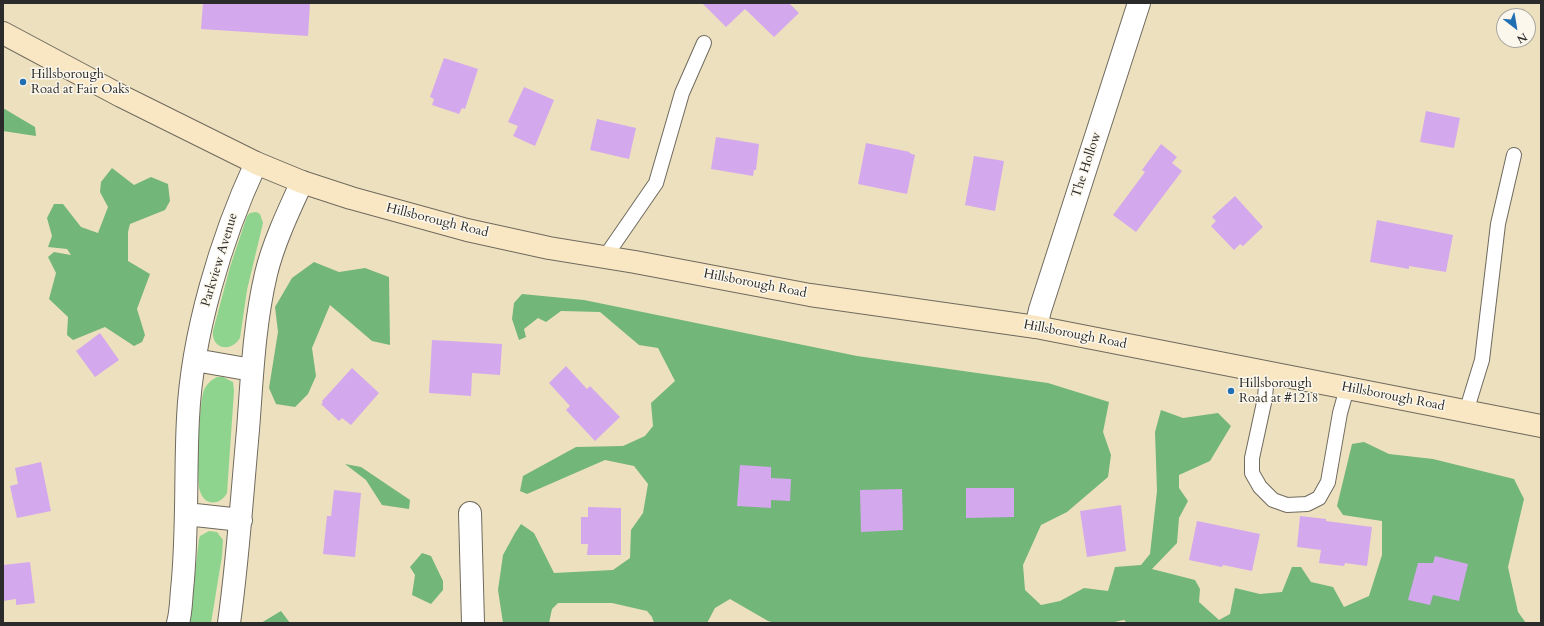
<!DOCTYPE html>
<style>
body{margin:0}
#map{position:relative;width:1544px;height:626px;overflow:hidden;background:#ede0be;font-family:Cardo,serif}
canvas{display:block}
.frame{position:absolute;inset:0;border:4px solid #2b2b2b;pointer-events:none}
.north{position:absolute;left:1496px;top:8px;width:40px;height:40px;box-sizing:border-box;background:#fbf7ec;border:1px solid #a8a59f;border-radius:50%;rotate:149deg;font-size:11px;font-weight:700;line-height:16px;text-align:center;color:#2b2b2b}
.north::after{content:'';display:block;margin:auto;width:14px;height:18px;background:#1f6fb2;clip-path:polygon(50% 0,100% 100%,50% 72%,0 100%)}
</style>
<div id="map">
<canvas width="1544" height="626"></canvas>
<div class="frame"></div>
<div class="north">N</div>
</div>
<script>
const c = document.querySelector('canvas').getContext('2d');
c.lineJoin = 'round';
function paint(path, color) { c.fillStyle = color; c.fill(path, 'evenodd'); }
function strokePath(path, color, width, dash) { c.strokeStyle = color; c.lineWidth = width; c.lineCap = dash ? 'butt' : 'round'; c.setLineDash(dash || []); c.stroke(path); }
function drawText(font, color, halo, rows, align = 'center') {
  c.font = font + ' Cardo,serif'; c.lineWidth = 3; c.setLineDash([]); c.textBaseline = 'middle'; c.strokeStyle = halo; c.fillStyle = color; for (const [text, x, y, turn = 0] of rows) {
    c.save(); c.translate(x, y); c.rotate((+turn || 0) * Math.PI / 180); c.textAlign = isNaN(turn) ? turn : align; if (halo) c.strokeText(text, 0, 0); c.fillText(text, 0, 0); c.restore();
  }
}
const green = new Path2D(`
 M 256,212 L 260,214 L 263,223 L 247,290 L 240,338 C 230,354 211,348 213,331 L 230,267 L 247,216 L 250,213 Z
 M 217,377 L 223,377 L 233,382 L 234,391 L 227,493 C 220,506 204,506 200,491 C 196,478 199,402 204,390 C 207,384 211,380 217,377 Z
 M 209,531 L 217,532 L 223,540 L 222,556 L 211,623 L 189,623 L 199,539 L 200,536 Z`);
const forest = new Path2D(`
 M 3,108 L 35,127 L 36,136 L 3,131 Z
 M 112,168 L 134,185 L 151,177 L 168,184 L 170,201 L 165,210 L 130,224 L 128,232 L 128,261 L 150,274 L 137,309 L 145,335 L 142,342 L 134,346 L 105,327 L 73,340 L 67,335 L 68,317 L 49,299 L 56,273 L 48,257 L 54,252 L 71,255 L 67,249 L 48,247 L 52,236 L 47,218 L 54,204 L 63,204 L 81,227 L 98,233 L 108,207 L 100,192 L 101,182 Z
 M 314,262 L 339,272 L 365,268 L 389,277 L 390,345 L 372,341 L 330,305 L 312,348 L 316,376 L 308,394 L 295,407 L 276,404 L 269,388 L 278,332 L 275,307 L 292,278 Z
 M 522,294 L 584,300 L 857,356 L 1048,383 L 1109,402 L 1103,432 L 1111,455 L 1108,477 L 1067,512 L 1041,525 L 1023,565 L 1025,590 L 1041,605 L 1060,601 L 1084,588 L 1108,591 L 1115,567 L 1141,565 L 1150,554 L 1157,491 L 1155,432 L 1161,410 L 1183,418 L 1218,413 L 1231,426 L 1210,461 L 1179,475 L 1179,488 L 1188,501 L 1179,518 L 1177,543 L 1152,569 L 1195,580 L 1200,589 L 1199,602 L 1219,620 L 1230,614 L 1235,588 L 1260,594 L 1282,592 L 1292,567 L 1301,567 L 1311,582 L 1333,587 L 1344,607 L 1369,596 L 1382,555 L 1382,521 L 1343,515 L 1337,506 L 1352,444 L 1364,442 L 1389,454 L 1433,459 L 1514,479 L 1524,499 L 1508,567 L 1518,612 L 1526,623 L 1127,623 L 1124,620 L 1110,623 L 775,623 L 768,621 L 730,599 L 715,608 L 707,623 L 654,623 L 652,617 L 647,611 L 612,603 L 558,603 L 552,609 L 549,623 L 503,623 L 498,590 L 503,555 L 515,533 L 521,524 L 534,533 L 554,573 L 613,570 L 630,558 L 631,530 L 643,513 L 648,484 L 634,466 L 605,460 L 527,494 L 520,491 L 523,476 L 576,447 L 623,446 L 645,436 L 653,426 L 651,403 L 675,381 L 658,348 L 639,345 L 600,312 L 561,311 L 546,322 L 538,318 L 524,329 L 526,337 L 519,340 L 512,319 L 514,303 Z
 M 345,464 L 361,467 L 410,500 L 409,509 L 382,505 L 366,480 Z
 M 422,553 L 431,556 L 443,581 L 443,590 L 431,604 L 412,595 L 415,575 L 410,567 Z
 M 281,611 L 290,623 L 261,623 Z`);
const building = new Path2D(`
 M 203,3 L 310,3 L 308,36 L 201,29 Z
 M 702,3 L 789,3 L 799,13 L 774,37 L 745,9 L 726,27 Z
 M 444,58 L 478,69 L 465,109 L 462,108 L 459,114 L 432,105 L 434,99 L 430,97 Z
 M 524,87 L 554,100 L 535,146 L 513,136 L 518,126 L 508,122 Z
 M 1426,111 L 1460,118 L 1454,148 L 1420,142 Z
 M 597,119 L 636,128 L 629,159 L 590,150 Z
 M 716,137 L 759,144 L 756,170 L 754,170 L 753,176 L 711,169 Z
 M 866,143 L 910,152 L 909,153 L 915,155 L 907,194 L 858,184 Z
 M 1161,144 L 1177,157 L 1172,163 L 1182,171 L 1136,232 L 1113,215 L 1145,172 L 1142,170 Z
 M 974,156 L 1004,161 L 995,211 L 965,205 Z
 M 1235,196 L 1263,227 L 1243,246 L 1240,244 L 1234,250 L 1211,226 L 1216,221 L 1212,217 Z
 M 1377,220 L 1453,235 L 1446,272 L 1409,266 L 1409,269 L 1370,262 Z
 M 100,333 L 119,360 L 95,377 L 76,351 Z
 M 432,340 L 502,344 L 500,375 L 472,373 L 471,396 L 429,393 Z
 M 566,366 L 587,389 L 590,386 L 620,417 L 595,441 L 566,410 L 570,406 L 549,383 Z
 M 352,368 L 379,393 L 351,425 L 342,418 L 339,421 L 321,404 L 323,403 L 322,401 Z
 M 41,462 L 51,511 L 17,518 L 10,486 L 18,484 L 15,468 Z
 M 740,465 L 771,467 L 771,478 L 791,479 L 790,501 L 771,500 L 771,508 L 737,506 Z
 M 966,488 L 1014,488 L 1014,517 L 966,518 Z
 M 902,489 L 903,530 L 861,532 L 860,490 Z
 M 334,490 L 361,493 L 355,557 L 323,554 L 327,516 L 331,516 Z
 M 1121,505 L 1126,551 L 1087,557 L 1080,511 Z
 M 588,507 L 621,508 L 621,555 L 587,555 L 588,544 L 581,544 L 581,517 L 588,517 Z
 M 1300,516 L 1326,519 L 1326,521 L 1372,527 L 1367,566 L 1345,563 L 1344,566 L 1319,563 L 1321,550 L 1297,547 Z
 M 1197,521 L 1260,534 L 1252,571 L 1223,565 L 1222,567 L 1189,560 Z
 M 1435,556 L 1468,564 L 1459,601 L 1433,595 L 1430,605 L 1408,600 L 1418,563 L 1433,563 Z
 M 30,562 L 35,603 L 16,605 L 16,599 L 3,601 L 3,565 Z`);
const lane = new Path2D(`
 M 605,257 L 656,183 L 682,93 L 704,43
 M 1267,373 L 1265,398 L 1252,458 L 1252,473 L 1260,487 L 1273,500 L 1287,505 L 1307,504 L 1319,498 L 1328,482 L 1340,413 L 1347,388
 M 1466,412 L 1482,360 L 1498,224 L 1514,155`);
const street = new Path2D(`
 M 1036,327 L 1040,310 L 1139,3
 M 195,360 L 252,370
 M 470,513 L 473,623
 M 186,514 L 241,520
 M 178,623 C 181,612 181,601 182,590 C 188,533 185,475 188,418 C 192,335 221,238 256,163
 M 229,623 C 238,559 242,495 248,430 C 252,378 254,325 266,274 C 273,244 289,210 302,182`);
const secondary = new Path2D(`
 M 3,33 L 121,96 L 256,163 L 302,182 L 351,198 L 467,230 L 549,248 L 635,262 L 810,295 L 1036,327 L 1541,426`);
const markers = [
 [23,82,4,"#1f6fb2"],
 [1231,391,4,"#1f6fb2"]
];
const poiNames = [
 ["Hillsborough",31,75],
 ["Road at Fair Oaks",31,90],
 ["Hillsborough",1239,384],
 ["Road at #1218",1239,399]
];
const streetNames = [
 ["The Hollow",1087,165,-72],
 ["Hillsborough Road",437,221,14],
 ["Parkview Avenue",220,260,-73],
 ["Hillsborough Road",755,284,11],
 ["Hillsborough Road",1075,335,11],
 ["Hillsborough Road",1393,397,11]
];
paint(green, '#8ed48e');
paint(forest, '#72b679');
paint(building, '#d4a8ed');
strokePath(lane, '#6f6a5e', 16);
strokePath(street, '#6f6a5e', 24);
strokePath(secondary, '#6f6a5e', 24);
strokePath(lane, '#fff', 14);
strokePath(street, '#fff', 22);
strokePath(secondary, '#f9e7c3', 22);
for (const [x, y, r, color] of markers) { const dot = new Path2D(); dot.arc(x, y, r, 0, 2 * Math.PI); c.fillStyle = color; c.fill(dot); strokePath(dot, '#fbf7ec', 1.5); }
drawText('13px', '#2b2b2b', '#fbf7ec', poiNames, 'left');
drawText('13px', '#2b2b2b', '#fbf7ec', streetNames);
</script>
